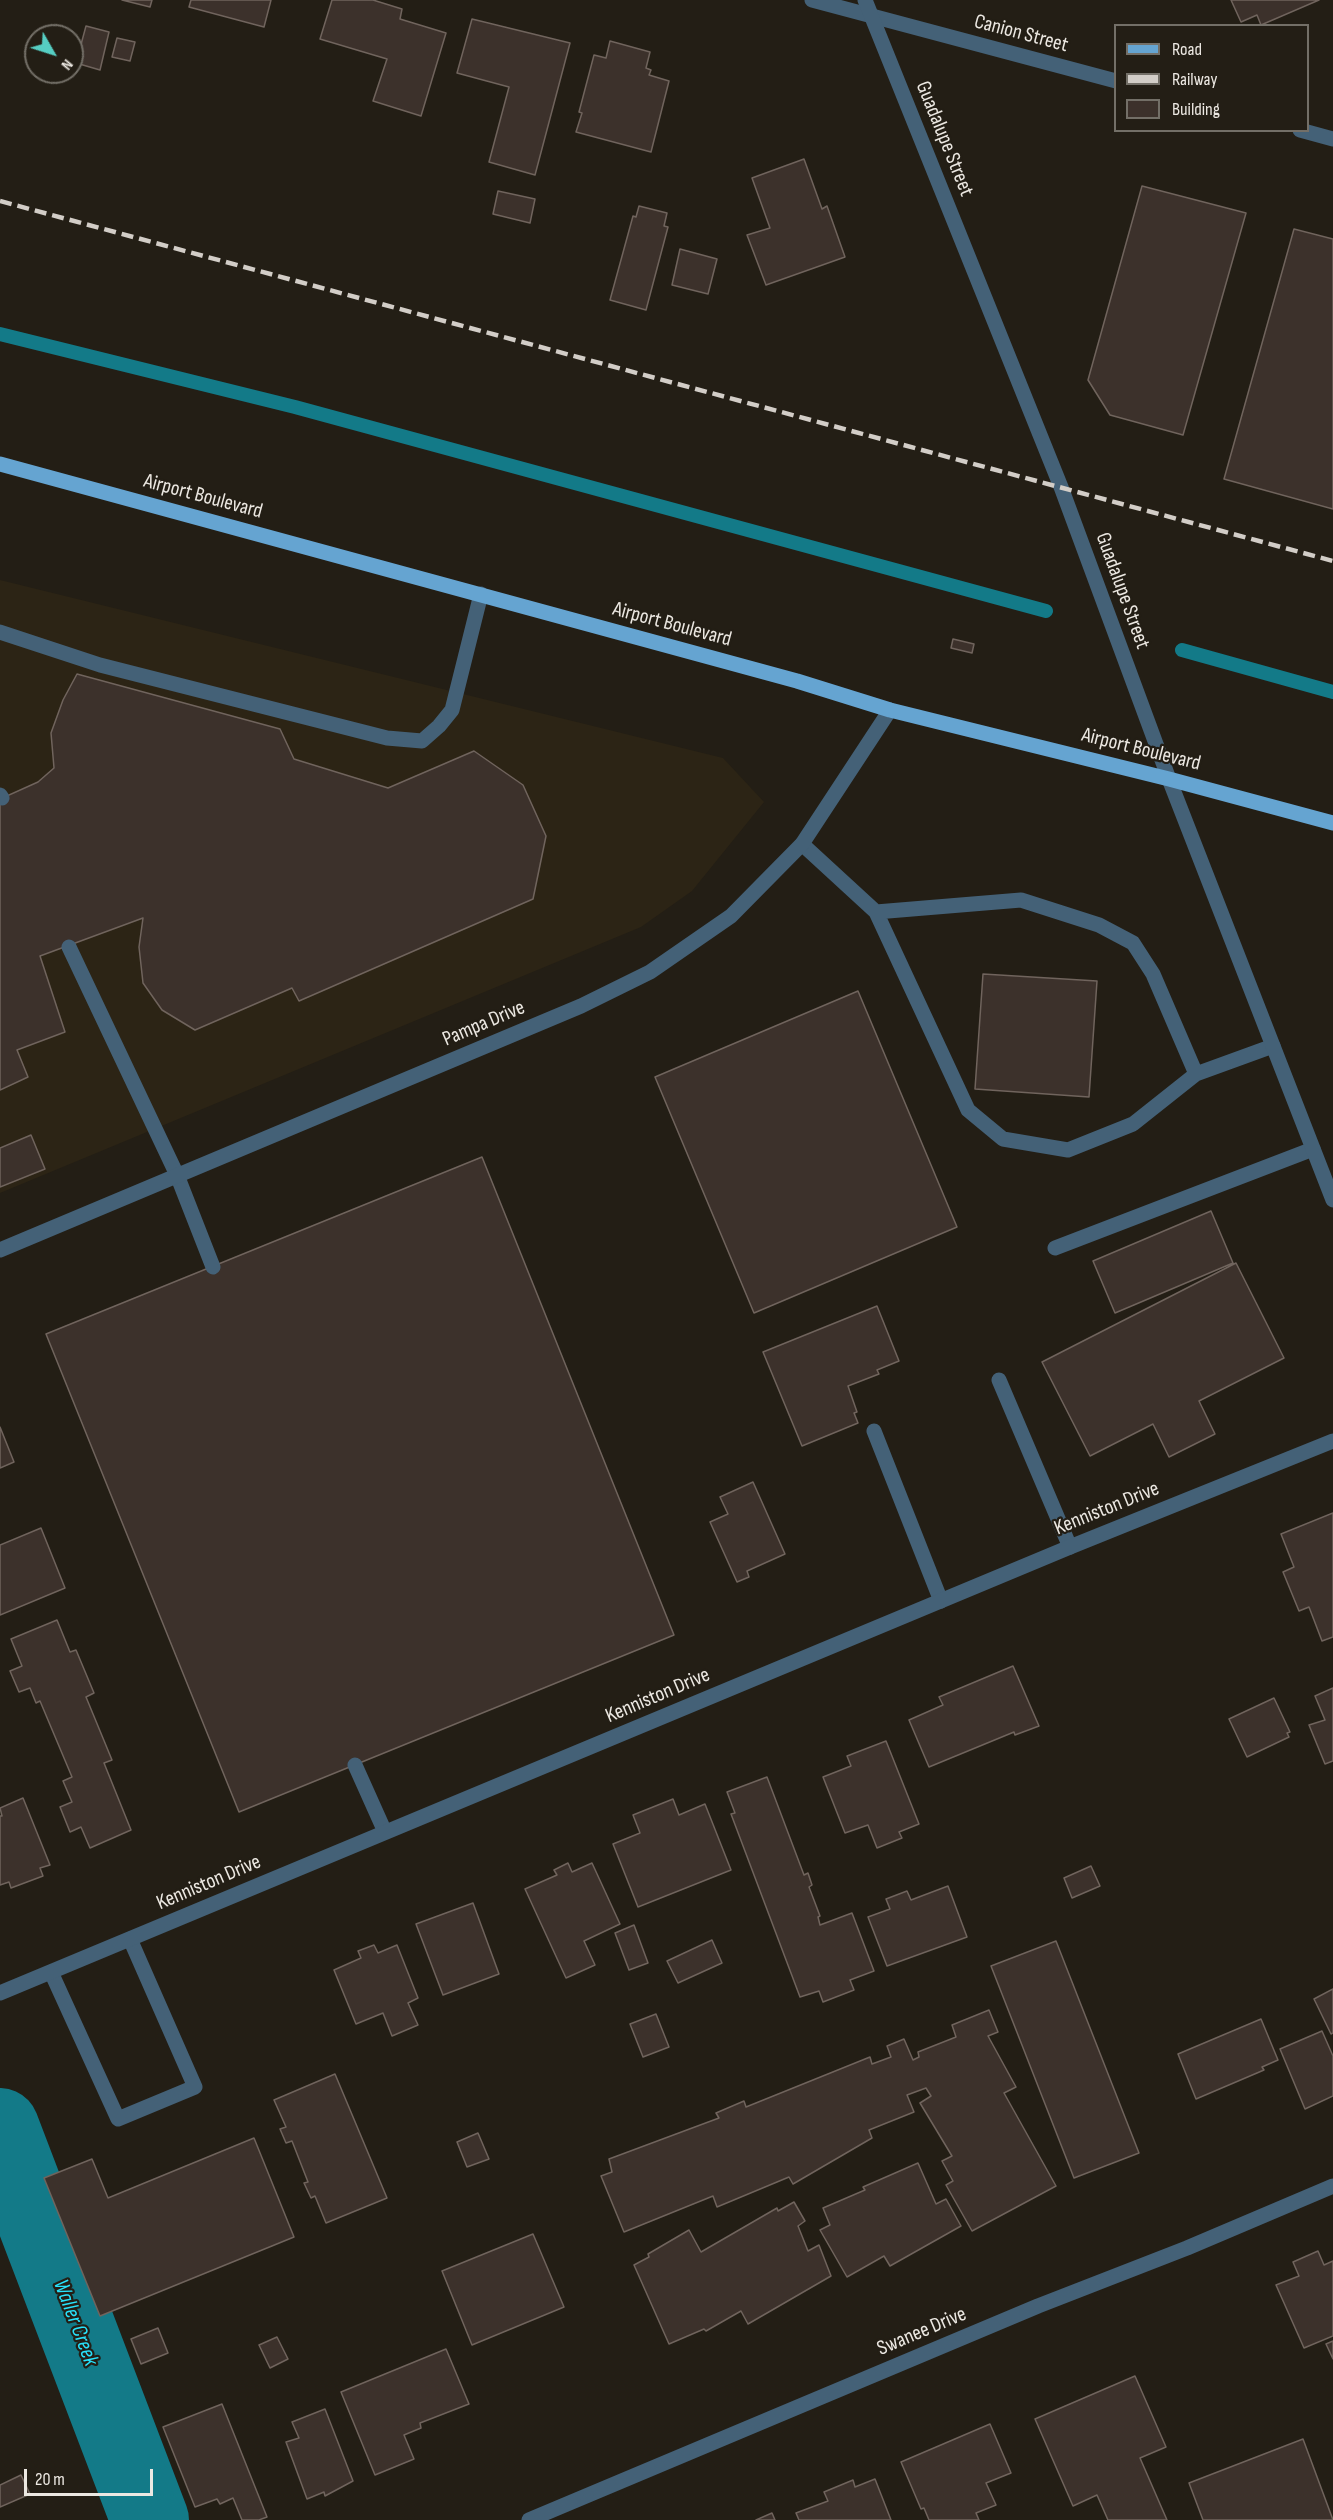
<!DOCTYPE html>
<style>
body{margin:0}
#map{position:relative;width:1333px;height:2520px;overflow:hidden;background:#231e15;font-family:"Sofia Sans Condensed",sans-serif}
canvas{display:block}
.legend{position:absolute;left:1114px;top:24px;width:195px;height:108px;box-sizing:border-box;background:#231e15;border:2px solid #736f67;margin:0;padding:8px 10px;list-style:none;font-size:18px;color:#ece8e2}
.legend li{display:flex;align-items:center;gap:12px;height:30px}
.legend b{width:30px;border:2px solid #736f67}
.north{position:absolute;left:24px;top:24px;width:60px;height:60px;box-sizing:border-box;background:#231e15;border:2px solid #736f67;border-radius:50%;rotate:129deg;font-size:16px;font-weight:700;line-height:24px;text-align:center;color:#ece8e2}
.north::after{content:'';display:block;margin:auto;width:21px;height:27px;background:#56cec3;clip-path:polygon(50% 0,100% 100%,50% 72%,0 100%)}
.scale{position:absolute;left:24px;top:2469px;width:129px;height:27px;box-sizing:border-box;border:3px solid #ece8e2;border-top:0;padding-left:8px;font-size:18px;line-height:21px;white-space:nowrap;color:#ece8e2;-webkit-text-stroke:4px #231e15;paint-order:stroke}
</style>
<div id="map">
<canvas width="1333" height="2520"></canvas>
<ul class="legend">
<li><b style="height:8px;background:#65a4d1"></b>Road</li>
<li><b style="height:8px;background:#d2cdc7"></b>Railway</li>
<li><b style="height:16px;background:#3c312b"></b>Building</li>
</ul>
<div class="north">N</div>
<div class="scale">20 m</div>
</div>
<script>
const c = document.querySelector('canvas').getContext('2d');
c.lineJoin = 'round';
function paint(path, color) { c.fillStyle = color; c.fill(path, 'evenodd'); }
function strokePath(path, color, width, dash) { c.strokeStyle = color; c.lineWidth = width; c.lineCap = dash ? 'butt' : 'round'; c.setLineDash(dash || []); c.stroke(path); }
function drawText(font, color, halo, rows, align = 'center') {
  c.font = font + ' "Sofia Sans Condensed",sans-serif'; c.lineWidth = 4.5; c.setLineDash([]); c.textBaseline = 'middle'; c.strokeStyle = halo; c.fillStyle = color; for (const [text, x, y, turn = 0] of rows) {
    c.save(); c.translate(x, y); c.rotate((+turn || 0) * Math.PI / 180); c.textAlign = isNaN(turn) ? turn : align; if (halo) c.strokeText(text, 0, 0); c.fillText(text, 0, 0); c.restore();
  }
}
const built = new Path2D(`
 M 0,580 L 723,758 L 764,802 L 692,891 L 641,927 L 0,1193 Z`);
const stream = new Path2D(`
 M 0,334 L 295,407 L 1046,611
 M 1182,650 L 1333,692`);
const river = new Path2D(`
 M 0,2127 L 150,2520`);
const building = new Path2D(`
 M 122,0 L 152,0 L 150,7 Z
 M 191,0 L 271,0 L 264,27 L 189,7 Z
 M 332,0 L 373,0 L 402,9 L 400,19 L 446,33 L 421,116 L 373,101 L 387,59 L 320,39 Z
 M 1231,0 L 1319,0 L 1261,25 L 1257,15 L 1241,22 Z
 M 472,19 L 570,43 L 535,175 L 489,162 L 509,87 L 457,73 Z
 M 86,26 L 109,32 L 100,70 L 76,63 Z
 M 117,38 L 135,42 L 130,61 L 112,57 Z
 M 610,41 L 650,52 L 646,68 L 651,70 L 649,75 L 669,81 L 651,152 L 576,132 L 582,113 L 579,112 L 594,55 L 606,58 Z
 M 804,159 L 822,209 L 827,206 L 845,257 L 766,285 L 747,235 L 770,228 L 752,178 Z
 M 1142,186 L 1246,213 L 1183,435 L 1110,415 L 1088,380 Z
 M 498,191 L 535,199 L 530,223 L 493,214 Z
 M 639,206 L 667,213 L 664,226 L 668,227 L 646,310 L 610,300 L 633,216 L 636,217 Z
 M 1294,229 L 1333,239 L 1333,509 L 1224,479 Z
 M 680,249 L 717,259 L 708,294 L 672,285 Z
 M 953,639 L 974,644 L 972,653 L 951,648 Z
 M 77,674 L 280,729 L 294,759 L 388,788 L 474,751 L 523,785 L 546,836 L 533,899 L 299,1001 L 292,988 L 195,1030 L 162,1010 L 143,983 L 139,947 L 143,918 L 40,956 L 65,1032 L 17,1050 L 28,1077 L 0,1090 L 0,799 L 38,782 L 54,768 L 51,733 L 63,700 Z
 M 983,974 L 1097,981 L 1089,1097 L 975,1089 Z
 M 858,991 L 957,1227 L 754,1313 L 655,1077 Z
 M 31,1135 L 45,1169 L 0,1187 L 0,1148 Z
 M 482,1157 L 674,1635 L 239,1812 L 46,1334 Z
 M 1211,1211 L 1233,1263 L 1115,1313 L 1093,1261 Z
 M 1236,1263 L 1284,1358 L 1199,1401 L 1215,1434 L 1169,1457 L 1153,1424 L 1090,1456 L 1042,1362 Z
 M 877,1306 L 899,1361 L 877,1370 L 879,1374 L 848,1386 L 857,1412 L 854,1413 L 858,1423 L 802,1446 L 763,1352 Z
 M 0,1427 L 14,1462 L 0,1468 Z
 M 753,1482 L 785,1554 L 747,1571 L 749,1577 L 737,1582 L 710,1522 L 728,1514 L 720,1497 Z
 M 1333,1513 L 1333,1637 L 1322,1641 L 1309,1607 L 1299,1611 L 1283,1572 L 1294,1567 L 1281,1534 Z
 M 41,1528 L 65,1588 L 0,1615 L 0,1545 Z
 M 57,1620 L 70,1652 L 76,1650 L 94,1693 L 86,1697 L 112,1760 L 104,1763 L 131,1830 L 90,1848 L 81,1827 L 70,1832 L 60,1807 L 72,1802 L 63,1781 L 72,1777 L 40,1701 L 36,1703 L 30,1688 L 19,1692 L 10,1671 L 22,1666 L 11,1639 Z
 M 1013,1666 L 1039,1726 L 1015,1735 L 1014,1732 L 929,1767 L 909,1720 L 943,1705 L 939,1697 Z
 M 1333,1688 L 1333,1761 L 1325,1764 L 1309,1725 L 1325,1720 L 1315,1696 Z
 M 1274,1698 L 1290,1732 L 1287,1733 L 1289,1737 L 1247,1757 L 1229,1719 Z
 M 886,1741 L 919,1824 L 899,1832 L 902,1838 L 877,1848 L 868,1825 L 845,1833 L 823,1777 L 851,1766 L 847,1756 Z
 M 767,1777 L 804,1875 L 808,1873 L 812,1885 L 809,1887 L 820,1916 L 818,1917 L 820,1925 L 852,1913 L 874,1971 L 850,1980 L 854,1990 L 823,2002 L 819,1991 L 800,1997 L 731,1814 L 735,1813 L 727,1792 Z
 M 23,1798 L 50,1865 L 40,1868 L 43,1876 L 11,1888 L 9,1882 L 0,1885 L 0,1816 L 2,1816 L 0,1808 Z
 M 673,1799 L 679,1815 L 705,1804 L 731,1870 L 638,1907 L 613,1844 L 640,1833 L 633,1815 Z
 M 568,1863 L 572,1872 L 592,1863 L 620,1924 L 584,1941 L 595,1965 L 566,1978 L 525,1889 L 557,1875 L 554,1870 Z
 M 1091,1866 L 1100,1886 L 1072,1898 L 1064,1878 Z
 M 948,1886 L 967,1937 L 887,1966 L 868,1917 L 890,1909 L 886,1899 L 907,1891 L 911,1900 Z
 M 473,1903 L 499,1974 L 443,1995 L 416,1924 Z
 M 634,1925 L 648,1963 L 629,1970 L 615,1933 Z
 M 712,1940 L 722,1963 L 678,1983 L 667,1961 Z
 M 1056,1941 L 1139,2153 L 1074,2178 L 991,1966 Z
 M 374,1945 L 378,1953 L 397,1945 L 418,1998 L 408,2003 L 418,2025 L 392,2036 L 383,2013 L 356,2024 L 334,1970 L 361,1958 L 358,1951 Z
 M 1333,1989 L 1333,2033 L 1331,2034 L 1314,1999 Z
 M 989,2010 L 998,2032 L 988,2036 L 1016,2087 L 1004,2093 L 1056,2186 L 972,2231 L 946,2185 L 953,2181 L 942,2161 L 952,2156 L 920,2103 L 931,2096 L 926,2088 L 907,2095 L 914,2112 L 869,2130 L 872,2138 L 793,2184 L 789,2177 L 717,2207 L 713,2196 L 624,2232 L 601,2176 L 612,2172 L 609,2159 L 719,2118 L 716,2113 L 744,2101 L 746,2107 L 870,2057 L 872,2064 L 891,2057 L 887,2046 L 904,2039 L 913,2060 L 919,2057 L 918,2052 L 956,2037 L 952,2025 Z
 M 656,2014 L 669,2047 L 643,2057 L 630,2024 Z
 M 1261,2019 L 1278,2060 L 1262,2067 L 1264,2070 L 1196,2099 L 1178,2054 Z
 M 1322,2031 L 1333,2056 L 1333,2096 L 1305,2109 L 1280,2049 Z
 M 335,2074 L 387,2198 L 326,2223 L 315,2196 L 311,2198 L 304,2183 L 308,2182 L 292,2141 L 286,2143 L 280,2129 L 286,2127 L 274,2100 Z
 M 478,2133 L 489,2159 L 467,2167 L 457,2142 Z
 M 254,2138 L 294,2237 L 100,2316 L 44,2178 L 92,2159 L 108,2198 Z
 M 918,2163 L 936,2204 L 946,2199 L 961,2226 L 890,2266 L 884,2256 L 847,2277 L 820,2230 L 830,2225 L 823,2208 L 865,2190 L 863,2187 Z
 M 794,2202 L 805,2221 L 798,2226 L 808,2251 L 819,2245 L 831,2276 L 748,2324 L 741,2311 L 706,2331 L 704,2329 L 669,2344 L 634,2265 L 649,2257 L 648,2254 L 689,2230 L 701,2252 L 777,2208 L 778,2211 Z
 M 533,2234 L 564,2307 L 472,2345 L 442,2271 Z
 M 1318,2251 L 1324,2265 L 1333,2261 L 1333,2336 L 1304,2348 L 1276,2285 L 1299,2276 L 1293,2262 Z
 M 158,2328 L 168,2353 L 141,2364 L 131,2339 Z
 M 277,2337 L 288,2359 L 270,2368 L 259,2345 Z
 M 1333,2341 L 1333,2359 L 1326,2344 Z
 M 446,2349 L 469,2404 L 420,2423 L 421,2428 L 404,2435 L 414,2459 L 375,2475 L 341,2392 Z
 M 1135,2376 L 1166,2447 L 1140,2458 L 1167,2520 L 1108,2520 L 1097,2495 L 1073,2506 L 1035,2419 Z
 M 222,2404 L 267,2517 L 259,2520 L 242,2520 L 233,2498 L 220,2504 L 217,2499 L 195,2507 L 163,2427 Z
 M 325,2409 L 353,2481 L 325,2496 L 324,2492 L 307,2499 L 286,2442 L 299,2438 L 292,2422 Z
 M 990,2424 L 1011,2473 L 986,2483 L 996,2505 L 976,2513 L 979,2520 L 929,2520 L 924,2508 L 921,2509 L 901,2462 Z
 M 1303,2439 L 1333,2520 L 1203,2520 L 1189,2483 Z
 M 21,2475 L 30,2494 L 0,2507 L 0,2485 Z
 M 875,2479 L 891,2520 L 799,2520 L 796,2513 L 828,2501 L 824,2492 L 853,2480 L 855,2487 Z
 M 772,2513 L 775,2520 L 756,2520 Z`);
const service = new Path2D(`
 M 0,632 L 100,665 L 387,738 L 422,741 L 439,726 L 452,710 L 481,594
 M 0,795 L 2,798
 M 802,844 L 876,912 L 1021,900 L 1099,925 L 1133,943 L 1153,974 L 1196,1074 L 1273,1046
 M 876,912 L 968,1110 L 1003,1139 L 1068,1150 L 1133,1124 L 1196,1074
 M 69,947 L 177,1175 L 213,1267
 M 1055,1248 L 1313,1149
 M 999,1380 L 1070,1547
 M 874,1431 L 941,1601
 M 355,1765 L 385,1832
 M 51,1972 L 118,2119 L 195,2087 L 130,1939`);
const minor = new Path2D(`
 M 812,0 L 1116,81
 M 1300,130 L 1333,139
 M 0,1250 L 581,1006 L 650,972 L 731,916 L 802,844 L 890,710
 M 0,1993 L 1070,1547 L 1333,1441
 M 529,2520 L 1038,2306 L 1187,2248 L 1333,2186`);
const tertiary = new Path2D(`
 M 865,0 L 1061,487 L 1169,779 L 1333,1200`);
const primary = new Path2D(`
 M 0,464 L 797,681 L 890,710 L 1169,779 L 1333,823`);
const rail = new Path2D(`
 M 0,201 L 1333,561`);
const streetNames = [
 ["Canion Street",1021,34,15],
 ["Guadalupe Street",944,139,68],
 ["Airport Boulevard",203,497,15],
 ["Guadalupe Street",1122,591,70],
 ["Airport Boulevard",672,625,15],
 ["Airport Boulevard",1141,750,14],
 ["Pampa Drive",484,1024,-23],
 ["Kenniston Drive",1107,1509,-22],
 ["Kenniston Drive",658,1696,-23],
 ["Kenniston Drive",209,1883,-23],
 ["Swanee Drive",922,2332,-23]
];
const waterNames = [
 ["Waller Creek",75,2323,69]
];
paint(built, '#2c2415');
strokePath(stream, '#137a88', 14);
strokePath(river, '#137a88', 78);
paint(building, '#3c312b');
strokePath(building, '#70645d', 1.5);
strokePath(service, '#446177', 15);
strokePath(minor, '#446177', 15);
strokePath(tertiary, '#446177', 15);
strokePath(primary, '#65a4d1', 15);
strokePath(rail, '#d2cdc7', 4.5, [12, 6]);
drawText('21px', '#ece8e2', '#231e15', streetNames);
drawText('italic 22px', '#28e2fb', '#231e15', waterNames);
</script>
